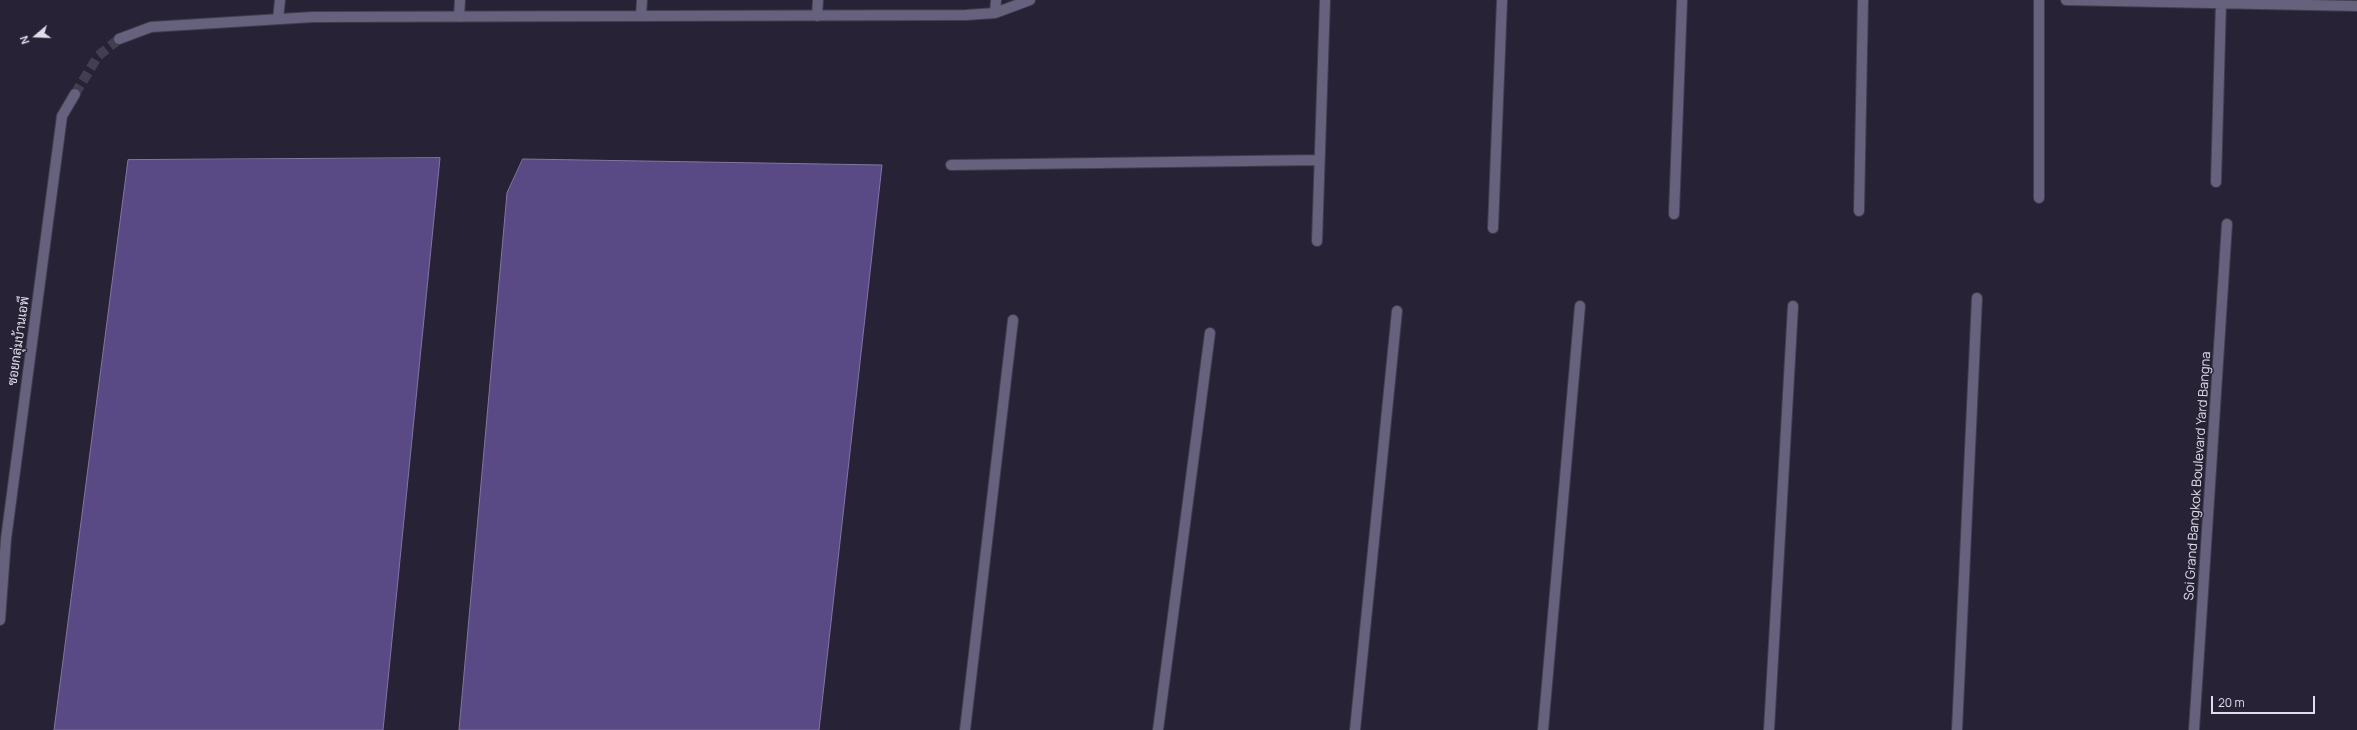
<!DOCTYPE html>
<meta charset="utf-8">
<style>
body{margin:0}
#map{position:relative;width:2357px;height:730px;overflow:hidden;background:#272235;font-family:Manrope,sans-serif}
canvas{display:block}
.north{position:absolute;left:16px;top:16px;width:40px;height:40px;-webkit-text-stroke:3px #272235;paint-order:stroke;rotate:251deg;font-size:11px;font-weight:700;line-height:16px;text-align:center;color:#e0deeb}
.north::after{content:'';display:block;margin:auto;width:14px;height:18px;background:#e0deeb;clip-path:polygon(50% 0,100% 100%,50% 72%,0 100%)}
.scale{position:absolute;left:2211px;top:696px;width:104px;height:18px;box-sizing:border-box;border:2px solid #e0deeb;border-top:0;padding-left:5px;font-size:12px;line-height:14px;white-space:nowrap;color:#e0deeb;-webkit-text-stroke:3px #272235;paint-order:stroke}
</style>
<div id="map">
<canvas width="2357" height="730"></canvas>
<div class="north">N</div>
<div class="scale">20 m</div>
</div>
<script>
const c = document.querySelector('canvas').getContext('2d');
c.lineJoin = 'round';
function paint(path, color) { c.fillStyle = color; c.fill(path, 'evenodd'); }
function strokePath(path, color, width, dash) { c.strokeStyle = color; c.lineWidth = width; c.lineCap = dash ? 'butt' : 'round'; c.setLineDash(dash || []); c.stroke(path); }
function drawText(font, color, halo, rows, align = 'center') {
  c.font = font + ' Manrope,Sarabun,sans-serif'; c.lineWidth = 3; c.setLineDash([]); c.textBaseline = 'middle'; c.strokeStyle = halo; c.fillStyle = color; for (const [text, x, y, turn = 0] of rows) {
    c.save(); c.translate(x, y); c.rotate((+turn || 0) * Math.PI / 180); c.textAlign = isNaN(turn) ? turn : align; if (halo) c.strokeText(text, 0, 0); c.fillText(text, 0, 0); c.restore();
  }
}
const water = new Path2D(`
 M 440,158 L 383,730 L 54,730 L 128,160 Z
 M 523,159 L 882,165 L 819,730 L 459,730 L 507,193 Z`);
const minorTunnel = new Path2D(`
 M 75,94 L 98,56 L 119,39`);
const minor = new Path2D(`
 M 2066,0 L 2357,6
 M 995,13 L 996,0
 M 641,16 L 642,0
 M 817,16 L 818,0
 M 459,17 L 460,0
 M 278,19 L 280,0
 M 119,39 L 151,27 L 313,17 L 966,15 L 995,13 L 1030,0
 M 951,165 L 1318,160
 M 2216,182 L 2221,2
 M 2039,198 L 2039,0
 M 1859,211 L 1863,0
 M 1674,214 L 1682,0
 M 1493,228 L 1502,0
 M 1317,241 L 1325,0
 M 0,620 L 6,539 L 62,116 L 75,94
 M 965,730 L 1013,320
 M 1158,730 L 1210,333
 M 1355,730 L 1397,311
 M 1543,730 L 1580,306
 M 1769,730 L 1793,306
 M 1957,730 L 1977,298
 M 2194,730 L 2227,224`);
const streetNames = [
 ["ซอยกลุ่มบ้านเอพี",19,341,-82],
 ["Soi Grand Bangkok Boulevard Yard Bangna",2198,476,-86]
];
paint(water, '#594984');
strokePath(water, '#8276a3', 1);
strokePath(minorTunnel, '#433e50', 10, [10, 5]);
strokePath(minor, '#413c4e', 12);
strokePath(minor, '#66617c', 10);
drawText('13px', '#e0deeb', '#272235', streetNames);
</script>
